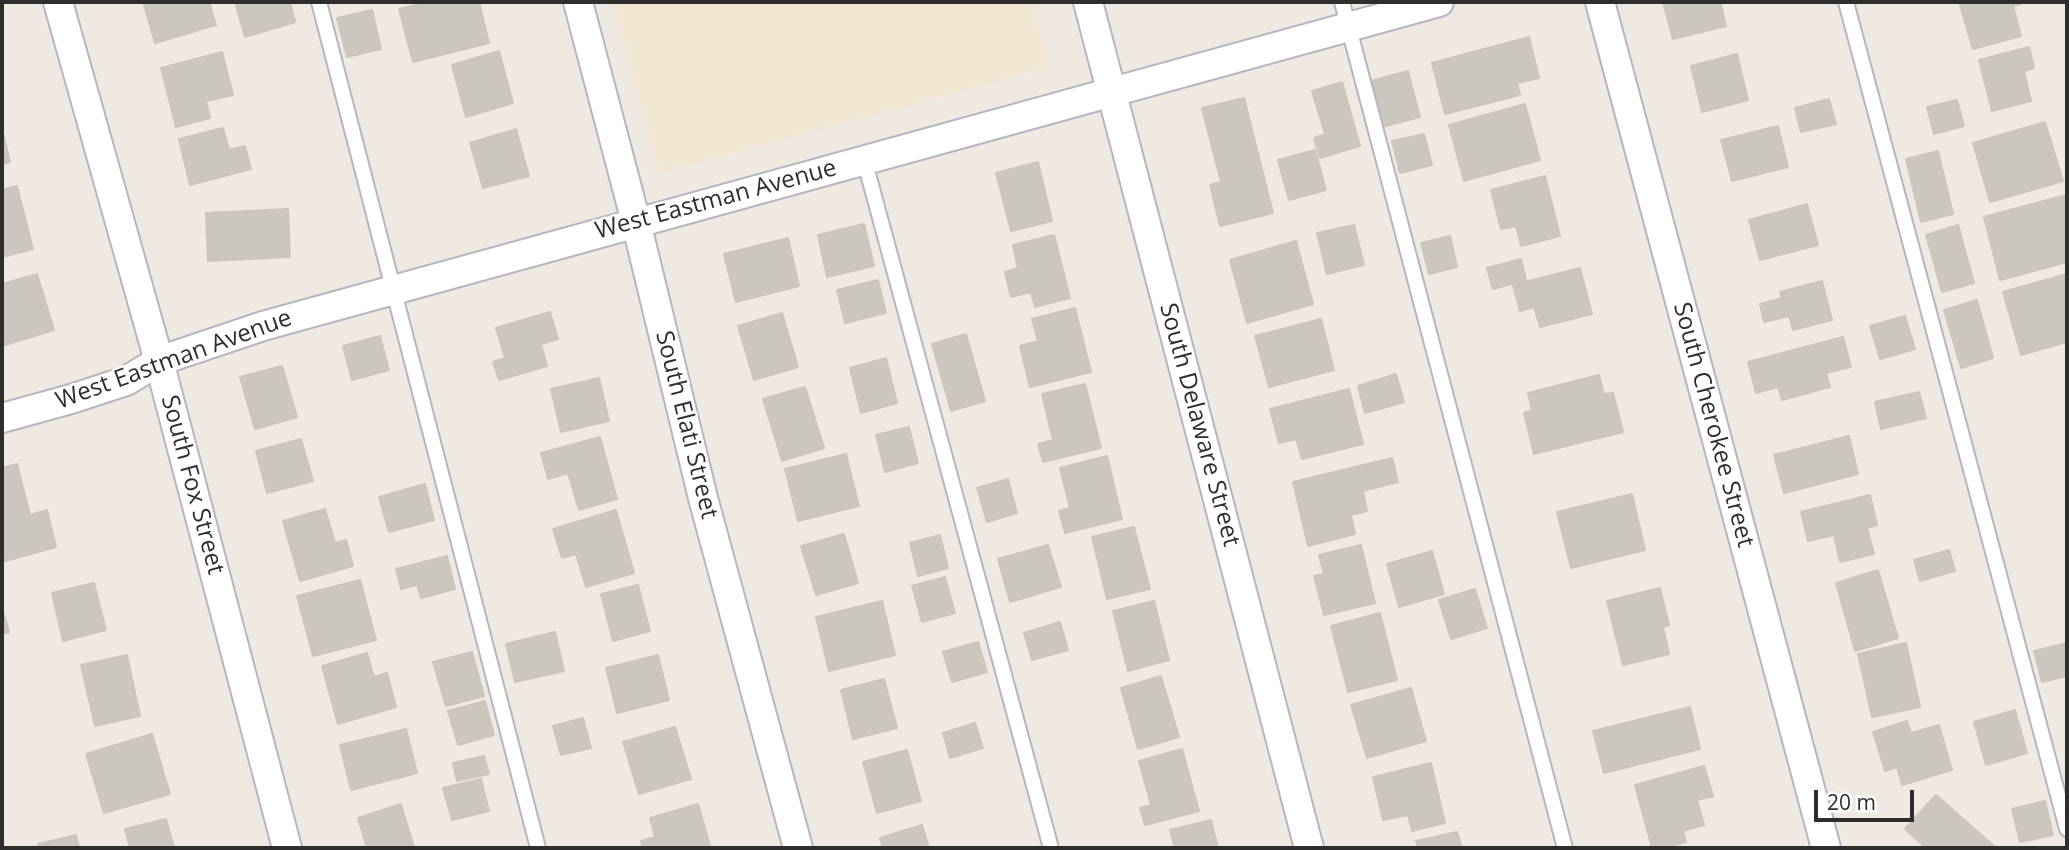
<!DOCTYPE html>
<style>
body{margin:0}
#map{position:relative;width:2069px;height:850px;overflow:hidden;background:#efe9e1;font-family:"Open Sans",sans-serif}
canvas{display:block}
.frame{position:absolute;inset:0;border:4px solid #2e2e2e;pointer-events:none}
.scale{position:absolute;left:1814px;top:790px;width:100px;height:32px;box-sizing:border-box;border:4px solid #2e2e2e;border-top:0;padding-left:9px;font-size:21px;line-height:24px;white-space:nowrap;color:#2e2e2e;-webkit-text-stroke:5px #fff;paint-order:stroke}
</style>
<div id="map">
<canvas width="2069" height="850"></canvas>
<div class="frame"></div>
<div class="scale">20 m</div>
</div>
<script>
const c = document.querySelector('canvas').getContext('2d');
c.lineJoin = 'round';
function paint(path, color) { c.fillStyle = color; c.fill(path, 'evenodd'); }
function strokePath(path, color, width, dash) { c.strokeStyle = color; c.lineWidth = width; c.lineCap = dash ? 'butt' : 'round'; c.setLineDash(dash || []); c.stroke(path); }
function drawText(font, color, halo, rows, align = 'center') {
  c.font = font + ' "Open Sans",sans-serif'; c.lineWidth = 5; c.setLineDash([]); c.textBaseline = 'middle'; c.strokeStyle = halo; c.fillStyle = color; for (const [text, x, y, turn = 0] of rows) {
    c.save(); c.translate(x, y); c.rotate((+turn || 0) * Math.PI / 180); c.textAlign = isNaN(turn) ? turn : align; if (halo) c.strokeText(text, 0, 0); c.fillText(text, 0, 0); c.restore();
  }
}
const education = new Path2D(`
 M 613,2 L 1032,2 L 1050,67 L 659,173 Z`);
const building = new Path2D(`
 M 143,2 L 209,2 L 216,25 L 155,43 Z
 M 235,2 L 290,2 L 295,22 L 245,37 Z
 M 429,2 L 479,2 L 489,43 L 413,62 L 399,9 Z
 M 1663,2 L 1720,2 L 1726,26 L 1673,39 Z
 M 1959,2 L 2027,2 L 2013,6 L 2021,36 L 1973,49 Z
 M 372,10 L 381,49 L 347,57 L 337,18 Z
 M 1529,37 L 1539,78 L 1517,83 L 1520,95 L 1445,114 L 1432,63 Z
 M 2029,47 L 2034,68 L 2024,71 L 2031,101 L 1992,111 L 1979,60 Z
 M 499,51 L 513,103 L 466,117 L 452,65 Z
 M 222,52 L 233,95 L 206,101 L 210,118 L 176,127 L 161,68 Z
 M 1737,54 L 1748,100 L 1702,112 L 1691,66 Z
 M 1408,71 L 1420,117 L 1382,127 L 1371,81 Z
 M 1342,82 L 1360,146 L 1320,158 L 1314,138 L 1325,134 L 1312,91 Z
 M 1244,98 L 1273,213 L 1220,226 L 1210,185 L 1221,182 L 1202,108 Z
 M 1829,99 L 1836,124 L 1801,132 L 1795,108 Z
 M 1957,100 L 1964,126 L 1934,134 L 1927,107 Z
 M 1525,104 L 1540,160 L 1464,181 L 1449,125 Z
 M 2045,122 L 2063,181 L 1990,202 L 1973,143 Z
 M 1778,126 L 1788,167 L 1732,181 L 1721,140 Z
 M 223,128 L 229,150 L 245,146 L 251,169 L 190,185 L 179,139 Z
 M 2,129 L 10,162 L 2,164 Z
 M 516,129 L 529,176 L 483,188 L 470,143 Z
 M 1424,134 L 1432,165 L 1400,173 L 1392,141 Z
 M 1315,150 L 1326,190 L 1289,200 L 1278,160 Z
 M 1938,151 L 1953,214 L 1921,222 L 1906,159 Z
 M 1038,162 L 1052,221 L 1011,231 L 996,173 Z
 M 1545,176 L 1560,236 L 1521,246 L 1516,226 L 1501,229 L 1491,190 Z
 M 17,186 L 33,249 L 2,257 L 2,190 Z
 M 2066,195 L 2067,262 L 2000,280 L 1984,217 Z
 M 1807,204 L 1818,245 L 1760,260 L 1749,220 Z
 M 288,209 L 290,257 L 208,261 L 206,213 Z
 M 864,224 L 874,266 L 827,277 L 818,235 Z
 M 1354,225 L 1364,265 L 1327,274 L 1317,233 Z
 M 1958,225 L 1974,283 L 1942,292 L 1926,235 Z
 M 1054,235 L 1070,298 L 1035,307 L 1031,292 L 1011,297 L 1005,272 L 1018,268 L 1013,245 Z
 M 1450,236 L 1457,267 L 1429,274 L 1421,243 Z
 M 788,238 L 799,286 L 736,302 L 724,254 Z
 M 1296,241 L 1313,304 L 1247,323 L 1230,260 Z
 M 1521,259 L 1526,280 L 1493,289 L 1487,268 Z
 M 1580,268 L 1592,314 L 1540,327 L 1534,307 L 1520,311 L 1513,285 Z
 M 37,274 L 54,330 L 2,346 L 2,284 Z
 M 2067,274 L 2067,342 L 2021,355 L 2003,292 Z
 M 878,280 L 886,313 L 845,323 L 837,290 Z
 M 1822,281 L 1832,320 L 1793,330 L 1789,316 L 1764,322 L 1760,304 L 1782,298 L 1780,292 Z
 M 1977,300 L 1993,358 L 1961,368 L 1944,310 Z
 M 1075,308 L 1091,372 L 1030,387 L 1020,346 L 1038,341 L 1032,319 Z
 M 550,312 L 558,339 L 541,344 L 547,366 L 499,380 L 493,362 L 505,358 L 496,328 Z
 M 782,313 L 798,367 L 754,380 L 738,326 Z
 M 1905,316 L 1915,349 L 1880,359 L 1870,326 Z
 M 1321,319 L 1334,370 L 1269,387 L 1255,336 Z
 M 966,334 L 985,401 L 951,411 L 932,344 Z
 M 380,336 L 389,370 L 352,380 L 343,346 Z
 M 1843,337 L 1851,367 L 1826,373 L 1830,387 L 1782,400 L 1778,387 L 1756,393 L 1748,362 Z
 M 886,358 L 897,403 L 861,413 L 850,368 Z
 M 282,366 L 297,417 L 255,429 L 240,377 Z
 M 1396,374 L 1404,402 L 1365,413 L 1358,386 Z
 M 1599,375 L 1604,394 L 1613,393 L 1623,432 L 1534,454 L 1524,413 L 1532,410 L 1528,393 Z
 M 599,378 L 609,421 L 561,432 L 551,389 Z
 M 1085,384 L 1101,448 L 1043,462 L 1038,444 L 1053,440 L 1042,394 Z
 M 805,387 L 824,448 L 782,461 L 763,399 Z
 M 1349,389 L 1363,444 L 1302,459 L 1296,439 L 1279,443 L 1270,409 Z
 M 1919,392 L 1926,418 L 1881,429 L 1875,402 Z
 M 909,427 L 918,463 L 885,472 L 876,435 Z
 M 1849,436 L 1858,474 L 1784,493 L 1774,455 Z
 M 600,437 L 617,499 L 579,510 L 568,473 L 548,479 L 541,453 Z
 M 301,439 L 313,481 L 267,493 L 256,451 Z
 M 846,454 L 859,506 L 798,521 L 785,469 Z
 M 1107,456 L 1122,519 L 1065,533 L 1059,511 L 1070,508 L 1060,468 Z
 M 1392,458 L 1398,482 L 1363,491 L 1367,511 L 1351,515 L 1355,534 L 1308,546 L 1293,482 Z
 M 17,464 L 30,515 L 47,510 L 56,547 L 2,562 L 2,468 Z
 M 1008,479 L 1017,513 L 987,522 L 977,488 Z
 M 425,484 L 434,520 L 389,532 L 379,497 Z
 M 1632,494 L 1645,550 L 1571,568 L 1557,512 Z
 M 1870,495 L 1877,525 L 1867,528 L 1874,554 L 1840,562 L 1834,535 L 1808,541 L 1801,512 Z
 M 325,509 L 335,543 L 346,540 L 353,566 L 300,581 L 283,521 Z
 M 616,510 L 634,573 L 586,587 L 576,554 L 562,558 L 553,529 Z
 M 1134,527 L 1150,589 L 1107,599 L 1092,537 Z
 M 844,534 L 858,583 L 816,595 L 801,546 Z
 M 940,535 L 948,568 L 918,576 L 910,543 Z
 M 1048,545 L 1061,587 L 1010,602 L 998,559 Z
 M 1361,545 L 1375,603 L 1324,615 L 1314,576 L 1324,574 L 1319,555 Z
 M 1949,550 L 1955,571 L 1920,581 L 1914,560 Z
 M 1432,551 L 1444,594 L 1399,607 L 1387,564 Z
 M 447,556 L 455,589 L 421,598 L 417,585 L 401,589 L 396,569 Z
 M 1878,570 L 1898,638 L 1855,651 L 1836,583 Z
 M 945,577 L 955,613 L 922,622 L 912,586 Z
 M 360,580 L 376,640 L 313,656 L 297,596 Z
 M 94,583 L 106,630 L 63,641 L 52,593 Z
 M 638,585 L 650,631 L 613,641 L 601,594 Z
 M 1660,588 L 1669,625 L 1663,627 L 1669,654 L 1623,665 L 1607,601 Z
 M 1475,589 L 1487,628 L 1451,639 L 1439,600 Z
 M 882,601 L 895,655 L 829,671 L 816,617 Z
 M 1154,601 L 1169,660 L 1128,671 L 1113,611 Z
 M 2,608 L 9,632 L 2,634 Z
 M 1380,613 L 1397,680 L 1348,692 L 1331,626 Z
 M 1060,622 L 1068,650 L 1032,660 L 1024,633 Z
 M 555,632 L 564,671 L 515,682 L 506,644 Z
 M 978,642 L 987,672 L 952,682 L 943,652 Z
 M 1906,643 L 1920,707 L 1872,717 L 1858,654 Z
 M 2067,643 L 2067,676 L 2042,682 L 2034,651 Z
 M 472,652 L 484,696 L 446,706 L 433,662 Z
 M 367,653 L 374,677 L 387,673 L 396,707 L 338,724 L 322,666 Z
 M 127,655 L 140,716 L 95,726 L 81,665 Z
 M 658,655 L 669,700 L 617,713 L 606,668 Z
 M 1161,676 L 1179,737 L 1138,749 L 1121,688 Z
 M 884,679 L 897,728 L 853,739 L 841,690 Z
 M 1411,688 L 1426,741 L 1367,758 L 1351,705 Z
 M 485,701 L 494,735 L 458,745 L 448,711 Z
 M 1690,707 L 1700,749 L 1604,773 L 1593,731 Z
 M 2015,710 L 2027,753 L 1986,765 L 1974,722 Z
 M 583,718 L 591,748 L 561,755 L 553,726 Z
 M 1907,721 L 1911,733 L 1939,725 L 1952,770 L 1902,785 L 1897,767 L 1885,771 L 1873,732 Z
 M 975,723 L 983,748 L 950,758 L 943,733 Z
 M 675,727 L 691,779 L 639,794 L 623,742 Z
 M 406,729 L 417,773 L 351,790 L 340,745 Z
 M 152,734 L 170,794 L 104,813 L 86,754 Z
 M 1182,749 L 1199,811 L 1145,825 L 1140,808 L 1151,805 L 1139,761 Z
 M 907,750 L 921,801 L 877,813 L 863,762 Z
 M 484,756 L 489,774 L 457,781 L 453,763 Z
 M 1431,763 L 1445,823 L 1412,831 L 1408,815 L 1383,820 L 1373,777 Z
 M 1704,766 L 1713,796 L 1697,800 L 1704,825 L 1683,831 L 1686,842 L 1663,848 L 1652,848 L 1635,785 Z
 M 481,779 L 489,811 L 452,820 L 443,788 Z
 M 1936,795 L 1995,847 L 1994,848 L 1926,848 L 1905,829 Z
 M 2045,801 L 2053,835 L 2020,842 L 2012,809 Z
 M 401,804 L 414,848 L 367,848 L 358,818 Z
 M 698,804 L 710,846 L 703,848 L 643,848 L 641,841 L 655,837 L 650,818 Z
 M 166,819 L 174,848 L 130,848 L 125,829 Z
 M 1211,820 L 1218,848 L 1175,848 L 1170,830 Z
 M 922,825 L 929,848 L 883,848 L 880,838 Z
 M 1457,832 L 1462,848 L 1418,848 L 1416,841 Z
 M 76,835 L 79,848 L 39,848 L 38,844 Z`);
const service = new Path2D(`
 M 319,2 L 538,848
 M 1342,2 L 1565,848
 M 1846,2 L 2067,829
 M 864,159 L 1051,848`);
const minor = new Path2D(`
 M 58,2 L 159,361 L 287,848
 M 578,2 L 636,222 L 703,498 L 798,848
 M 1088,2 L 1309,848
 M 1600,2 L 1826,848
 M 2,418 L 71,399 L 126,381 L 159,361 L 263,326 L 1439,2`);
const streetNames = [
 ["West Eastman Avenue",716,200,-15],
 ["West Eastman Avenue",174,360,-20],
 ["South Elati Street",686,425,76],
 ["South Delaware Street",1199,425,75],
 ["South Cherokee Street",1713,425,75],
 ["South Fox Street",192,485,75]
];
paint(education, '#f0e6d1');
paint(building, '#cbc7bf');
strokePath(building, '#cbc5ba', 2);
strokePath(service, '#b4b7c1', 18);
strokePath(minor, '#b4b7c1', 32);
strokePath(service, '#fff', 14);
strokePath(minor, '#fff', 28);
drawText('24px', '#2e2e2e', '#fff', streetNames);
</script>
